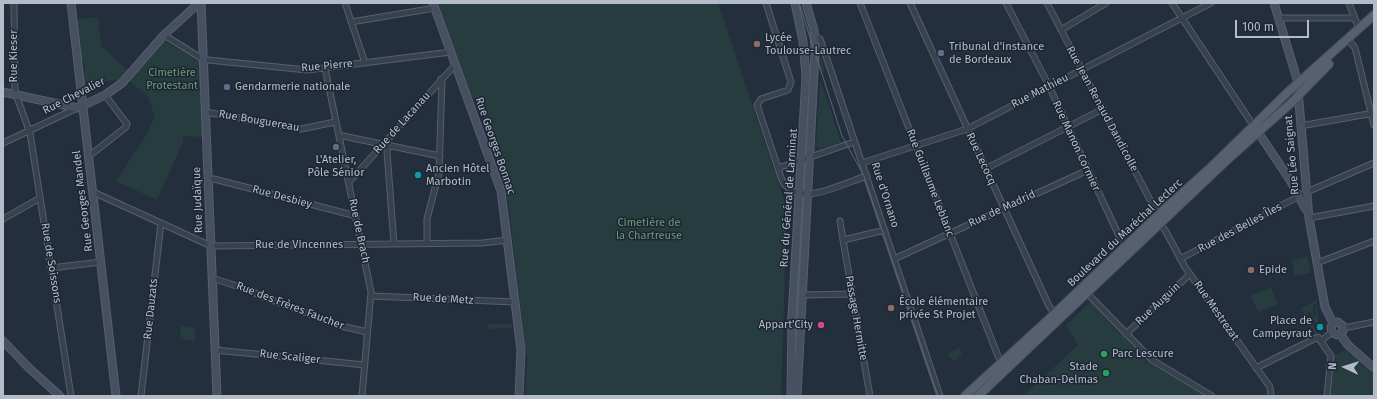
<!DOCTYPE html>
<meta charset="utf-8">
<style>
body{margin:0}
#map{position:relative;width:1377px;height:399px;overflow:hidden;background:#242f3e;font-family:"Fira Sans",sans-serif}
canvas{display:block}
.frame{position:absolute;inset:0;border:4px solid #b4bcc9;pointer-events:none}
.north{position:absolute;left:1325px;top:347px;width:40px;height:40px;-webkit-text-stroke:3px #1d2633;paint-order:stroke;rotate:274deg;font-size:11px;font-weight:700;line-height:16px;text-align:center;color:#b4bcc9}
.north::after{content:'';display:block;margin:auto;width:14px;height:18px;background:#b4bcc9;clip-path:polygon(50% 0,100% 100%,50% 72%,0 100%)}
.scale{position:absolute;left:1235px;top:20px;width:74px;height:18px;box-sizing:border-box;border:2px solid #b4bcc9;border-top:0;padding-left:5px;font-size:12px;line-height:14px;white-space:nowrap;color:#b4bcc9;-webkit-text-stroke:3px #1d2633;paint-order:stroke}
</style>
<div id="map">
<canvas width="1377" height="399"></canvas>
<div class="frame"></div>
<div class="north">N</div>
<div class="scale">100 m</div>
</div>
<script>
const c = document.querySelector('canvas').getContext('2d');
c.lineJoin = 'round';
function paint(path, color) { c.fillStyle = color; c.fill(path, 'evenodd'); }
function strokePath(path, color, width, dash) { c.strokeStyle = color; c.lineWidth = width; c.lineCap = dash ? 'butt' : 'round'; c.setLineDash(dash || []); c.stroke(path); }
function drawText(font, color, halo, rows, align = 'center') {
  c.font = font + ' "Fira Sans",sans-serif'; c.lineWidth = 3; c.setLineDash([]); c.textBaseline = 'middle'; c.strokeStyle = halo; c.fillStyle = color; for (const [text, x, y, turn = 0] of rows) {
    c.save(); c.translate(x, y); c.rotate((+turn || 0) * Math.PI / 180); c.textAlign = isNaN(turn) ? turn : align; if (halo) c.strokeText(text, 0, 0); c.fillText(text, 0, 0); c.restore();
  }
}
const green = new Path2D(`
 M 437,3 L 718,3 L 787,208 L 781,396 L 525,396 L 527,360 L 508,201 L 489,135 L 469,90 Z
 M 797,3 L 804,3 L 812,29 L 812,48 Z
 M 98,17 L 101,46 L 128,71 L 120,80 L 84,83 L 83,72 L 85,72 L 84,62 L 81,62 L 77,20 Z
 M 163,40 L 200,62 L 203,137 L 183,136 L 183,142 L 157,200 L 116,181 L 145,137 L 155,117 L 148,96 L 128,80 Z
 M 818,49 L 825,71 L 820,72 L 817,63 Z
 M 820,79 L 841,142 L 820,149 L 816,145 Z
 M 1307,256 L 1311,273 L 1295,276 L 1292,260 Z
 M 1314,280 L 1317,303 L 1313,306 L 1313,314 L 1307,311 L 1317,333 L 1315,334 L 1301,308 L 1317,300 Z
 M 1271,287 L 1278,304 L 1258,312 L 1251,296 Z
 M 1091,301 L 1147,362 L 1206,396 L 1023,396 L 1078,345 L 1066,325 Z
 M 1317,306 L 1319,329 L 1318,330 L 1311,314 L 1316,317 L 1315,307 Z
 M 488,324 L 512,324 L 512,328 L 488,329 Z
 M 181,326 L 195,328 L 195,341 L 180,339 Z
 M 959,347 L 962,355 L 954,362 L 947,354 Z
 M 1346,350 L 1374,375 L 1373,393 L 1374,396 L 1330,396 L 1333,356 Z`);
const street = new Path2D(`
 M 14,3 L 15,92 L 30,133 L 71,396
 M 345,3 L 365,63
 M 766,3 L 791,82 L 788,90 L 761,99 L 757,105 L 778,168
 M 860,3 L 998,356 L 1002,363
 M 910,3 L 1049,306 L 1056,315
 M 1006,3 L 1048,84 L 1120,238 L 1125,246
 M 1047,3 L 1158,215
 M 1172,3 L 1253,125
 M 1349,3 L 1359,29
 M 1278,18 L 1355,18
 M 351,22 L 435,8
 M 1061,30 L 1106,3
 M 164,35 L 201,58 L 208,60 L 307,70 L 451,52
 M 815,36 L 820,39 L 831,71 L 940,396
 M 1351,43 L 1355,48 L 1374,125
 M 325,68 L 371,292 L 362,396
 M 1284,105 L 1294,90
 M 205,112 L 301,129 L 335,122
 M 1300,126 L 1374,113
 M 339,137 L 343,136 L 440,156
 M 854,142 L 778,168 C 780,174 781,180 785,185 C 803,207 845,182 867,176
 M 3,143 L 77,108
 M 388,145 L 387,152 L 394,244
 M 89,154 L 93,153 L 126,127 L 127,124 L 105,95
 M 862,163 L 967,129 L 1211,3
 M 985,169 L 1103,109
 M 208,180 L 214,179 L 356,216
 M 349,182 L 455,65
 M 93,192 L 211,246 L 482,243 L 508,240
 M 1309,218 L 1374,206
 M 3,219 L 40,198
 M 840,221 L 843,240
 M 1158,223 L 1165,230 L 1185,267 L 1270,387 L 1271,396
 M 427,243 L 427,219 L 439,173 L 442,81 L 441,79
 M 894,259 L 1088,170
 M 1180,259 L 1309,191 L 1374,163
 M 1317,263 L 1374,241
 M 51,268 L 101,262
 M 212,278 L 249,290 L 261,296 L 341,326 L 367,332
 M 1087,290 L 1087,293 L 1152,360 L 1212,396
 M 803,295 L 852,294
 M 371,296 L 515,302
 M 1344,328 L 1374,322
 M 1126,334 L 1190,274
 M 1321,341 L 1332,332
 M 215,350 L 365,365
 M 1256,368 L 1318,337 L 1331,356 L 1327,396
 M 141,396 L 161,223
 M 870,396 L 843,240 L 885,230`);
const secondary = new Path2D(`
 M 71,3 L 116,396
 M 201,3 L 217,396
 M 433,3 L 501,191 L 521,350 L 519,396
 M 1274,3 L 1297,79 L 1309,218 L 1325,307 L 1333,323
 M 3,92 L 77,108 L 80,107 L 105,95 L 122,83 L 164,35 L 199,3
 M 1256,129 L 1290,180 L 1306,210
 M 1333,323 L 1338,322 L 1343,326 L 1343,331 L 1340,334
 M 1333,323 L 1331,327 C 1331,333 1335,336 1340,334
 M 1340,334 L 1348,345 L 1374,368
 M 3,341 L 29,368 L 60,396
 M 791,396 L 792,316 L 806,77 L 803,41 L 795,3
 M 797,396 L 815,53 L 814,30 L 806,3`);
const primary = new Path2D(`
 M 965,396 L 1049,319 L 1168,206 L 1208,170 L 1287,93 L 1374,15
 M 978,396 L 1227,160 L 1291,103 L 1329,64`);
const tram = new Path2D(`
 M 799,3 L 842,136 L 864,176 L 938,396`);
const markers = [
 [757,44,4,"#8d6e63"],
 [941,53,4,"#5c6f8a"],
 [227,87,4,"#5c6f8a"],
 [336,147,4,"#5c6f8a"],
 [418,175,4,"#0f9aa8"],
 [1251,270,4,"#8d6e63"],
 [891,308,4,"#8d6e63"],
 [821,325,4,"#d1479c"],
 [1320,327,4,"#0f9aa8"],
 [1104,354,4,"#2e9e5b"],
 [1106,373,4,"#2e9e5b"]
];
const poiNames = [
 ["Lycée",765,38],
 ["Toulouse-Lautrec",765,51],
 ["Tribunal d'instance",949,47],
 ["de Bordeaux",949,60],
 ["Gendarmerie nationale",235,87],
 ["L'Atelier,",336,160,"center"],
 ["Pôle Sénior",336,173,"center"],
 ["Ancien Hôtel",426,169],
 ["Marbotin",426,182],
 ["Epide",1259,270],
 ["École élémentaire",899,302],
 ["privée St Projet",899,315],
 ["Place de",1312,321,"right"],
 ["Campeyraut",1312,334,"right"],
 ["Appart'City",813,325,"right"],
 ["Parc Lescure",1112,354],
 ["Stade",1098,367,"right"],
 ["Chaban-Delmas",1098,380,"right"]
];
const streetNames = [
 ["Rue Kieser",14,56,-90],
 ["Rue Pierre",327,66,-5],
 ["Rue Mathieu",1040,91,-27],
 ["Rue Chevalier",74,96,-27],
 ["Rue Jean Renaud Dandicolle",1102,109,62],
 ["Rue Bouguereau",259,121,10],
 ["Rue de Lacanau",402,123,-48],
 ["Rue Georges Bonnac",495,146,71],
 ["Rue Manon Cormier",1076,146,65],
 ["Rue Léo Saignat",1292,155,-95],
 ["Rue Lecocq",981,159,65],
 ["Rue Guillaume Leblanc",930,183,69],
 ["Rue d'Ornano",885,195,72],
 ["Rue Desbiey",282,197,15],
 ["Rue du Général de Larminat",789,198,-86],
 ["Rue Judaïque",198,200,-92],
 ["Rue Georges Mandel",83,201,-97],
 ["Rue de Madrid",1002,209,-25],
 ["Rue des Belles Îles",1240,228,-28],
 ["Rue de Brach",359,231,78],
 ["Boulevard du Maréchal Leclerc",1125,233,-43],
 ["Rue de Vincennes",299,245],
 ["Rue de Soissons",51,263,81],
 ["Rue de Metz",443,299,3],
 ["Rue Auguin",1158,304,-43],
 ["Rue des Frères Faucher",290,306,21],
 ["Rue Dauzats",151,309,-84],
 ["Rue Mestrezat",1216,311,55],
 ["Passage Hermitte",856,318,80],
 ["Rue Scaliger",290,357,6]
];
const parkNames = [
 ["Cimetière",172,73],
 ["Protestant",172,86],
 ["Cimetière de",649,223],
 ["la Chartreuse",649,236]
];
paint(green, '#263c3f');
strokePath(street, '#565f6c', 7);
strokePath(secondary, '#565f6c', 9);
strokePath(primary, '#414a57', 10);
strokePath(street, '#38414e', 5);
strokePath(secondary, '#465061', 7);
strokePath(primary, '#56606e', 8);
strokePath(tram, '#5a6575', 1);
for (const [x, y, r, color] of markers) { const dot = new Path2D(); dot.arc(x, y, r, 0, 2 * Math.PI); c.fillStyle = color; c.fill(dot); strokePath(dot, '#1d2633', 1.5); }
drawText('11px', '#b4bcc9', '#1d2633', poiNames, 'left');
drawText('11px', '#b4bcc9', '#1d2633', streetNames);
drawText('11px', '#6b9a76', '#1d2633', parkNames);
</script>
